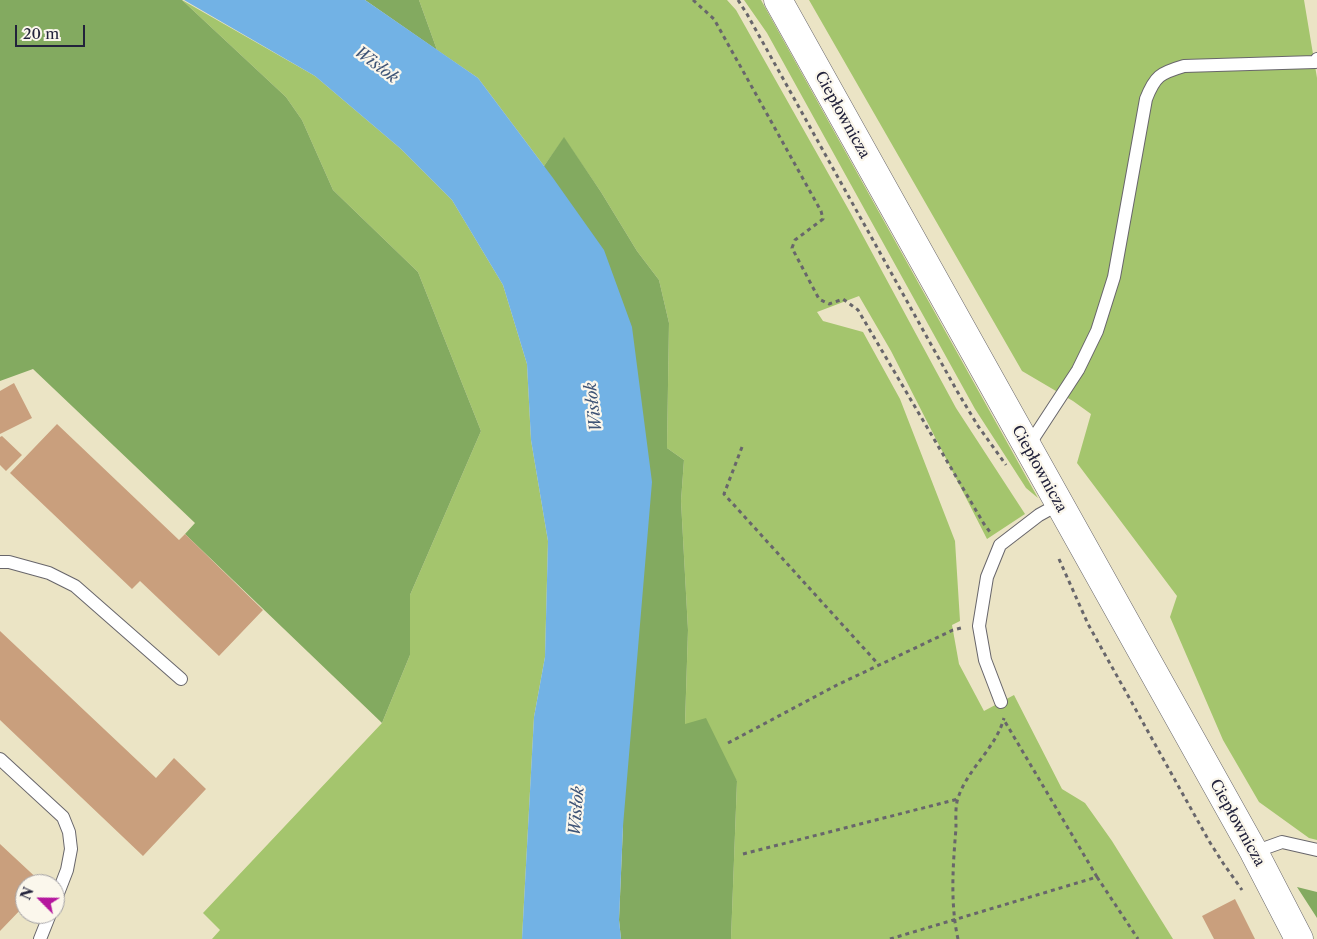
<!DOCTYPE html>
<meta charset="utf-8">
<style>
body{margin:0}
#map{position:relative;width:1317px;height:939px;overflow:hidden;background:#ebe4c5;font-family:"Libre Caslon Text",serif}
canvas{display:block}
.north{position:absolute;left:15px;top:874px;width:50px;height:50px;box-sizing:border-box;background:#fbf7ec;border:1px solid #a4a2a5;border-radius:50%;rotate:293deg;font-size:14px;font-weight:700;line-height:20px;text-align:center;color:#22223b}
.north::after{content:'';display:block;margin:auto;width:18px;height:22px;background:#b5179e;clip-path:polygon(50% 0,100% 100%,50% 72%,0 100%)}
.scale{position:absolute;left:15px;top:25px;width:70px;height:22px;box-sizing:border-box;border:2px solid #22223b;border-top:0;padding-left:6px;font-size:15px;line-height:18px;white-space:nowrap;color:#22223b;-webkit-text-stroke:4px #fbf7ec;paint-order:stroke}
</style>
<div id="map">
<canvas width="1317" height="939"></canvas>
<div class="north">N</div>
<div class="scale">20 m</div>
</div>
<script>
const c = document.querySelector('canvas').getContext('2d');
c.lineJoin = 'round';
function paint(path, color) { c.fillStyle = color; c.fill(path, 'evenodd'); }
function strokePath(path, color, width, dash) { c.strokeStyle = color; c.lineWidth = width; c.lineCap = dash ? 'butt' : 'round'; c.setLineDash(dash || []); c.stroke(path); }
function drawText(font, color, halo, rows, align = 'center') {
  c.font = font + ' "Libre Caslon Text",serif'; c.lineWidth = 4.5; c.setLineDash([]); c.textBaseline = 'middle'; c.strokeStyle = halo; c.fillStyle = color; for (const [text, x, y, turn = 0] of rows) {
    c.save(); c.translate(x, y); c.rotate((+turn || 0) * Math.PI / 180); c.textAlign = isNaN(turn) ? turn : align; if (halo) c.strokeText(text, 0, 0); c.fillText(text, 0, 0); c.restore();
  }
}
const green = new Path2D(`
 M 182,0 L 315,76 L 401,149 L 452,200 L 503,285 L 527,364 L 531,440 L 548,541 L 545,657 L 534,717 L 522,939 L 212,939 L 220,930 L 203,913 L 382,723 L 410,655 L 410,595 L 481,431 L 418,272 L 333,190 L 302,120 L 286,97 Z
 M 419,0 L 727,0 L 736,10 L 850,212 L 956,408 L 1025,514 L 987,539 L 891,351 L 859,296 L 817,312 L 823,321 L 863,332 L 900,399 L 955,541 L 960,621 L 952,625 L 959,664 L 984,711 L 1014,695 L 1062,789 L 1085,803 L 1112,841 L 1173,939 L 731,939 L 737,781 L 685,725 L 688,630 L 681,501 L 684,460 L 667,448 L 669,323 L 659,280 L 637,251 L 601,192 L 564,138 L 544,166 L 478,78 L 437,50 Z
 M 744,0 L 761,0 L 1038,498 L 1026,488 L 975,409 L 767,33 Z
 M 809,0 L 1304,0 L 1317,78 L 1317,840 L 1309,838 L 1259,802 L 1223,740 L 1170,617 L 1177,596 L 1077,463 L 1091,414 L 1073,401 L 1022,371 Z`);
const forest = new Path2D(`
 M 0,0 L 182,0 L 286,97 L 302,120 L 333,190 L 418,272 L 481,431 L 410,595 L 410,655 L 382,723 L 185,534 L 195,523 L 33,369 L 0,381 Z
 M 365,0 L 419,0 L 437,50 Z
 M 564,137 L 601,192 L 637,251 L 659,280 L 669,323 L 667,448 L 684,460 L 681,501 L 688,630 L 685,724 L 706,718 L 737,781 L 731,939 L 621,939 L 619,920 L 623,826 L 544,166 Z
 M 1297,887 L 1317,892 L 1317,918 Z`);
const water = new Path2D(`
 M 184,0 L 365,0 L 478,78 L 553,178 L 604,250 L 632,327 L 652,482 L 623,826 L 619,920 L 621,939 L 522,939 L 534,717 L 545,657 L 548,541 L 531,440 L 527,364 L 503,285 L 452,200 L 401,149 L 315,76 Z`);
const building = new Path2D(`
 M 14,383 L 32,418 L 0,434 L 0,391 Z
 M 57,424 L 179,540 L 185,534 L 263,610 L 219,656 L 140,581 L 132,589 L 10,473 Z
 M 2,436 L 22,455 L 6,471 L 0,465 L 0,437 Z
 M 0,631 L 156,778 L 174,758 L 206,789 L 143,856 L 0,720 Z
 M 0,844 L 43,884 L 25,884 L 25,905 L 0,931 Z
 M 1235,899 L 1255,939 L 1214,939 L 1202,916 Z`);
const path = new Path2D(`
 M 693,0 L 714,19 L 821,211 L 823,219 L 795,240 L 792,248 L 819,299 L 829,304 L 843,299 L 858,310 L 984,524 L 990,532
 M 738,0 L 747,14 L 957,391 L 978,426 L 1006,465
 M 742,447 L 724,494 L 879,665
 M 1059,559 L 1088,624 L 1209,841 L 1223,863 L 1242,890
 M 728,743 L 837,685 L 953,630 L 961,628
 M 743,854 L 958,799
 M 1097,877 L 1138,939
 M 890,939 L 1097,877 L 1004,720
 M 958,939 C 950,903 953,865 956,828 C 956,819 955,807 958,798 C 968,768 996,748 1004,718`);
const service = new Path2D(`
 M 1027,448 L 1078,370 L 1097,331 L 1114,277 L 1146,99 C 1155,76 1160,73 1184,66 L 1315,62 L 1317,59
 M 0,562 L 9,562 L 49,573 L 75,586 L 181,679
 M 1001,702 L 985,660 L 979,626 L 987,577 L 1000,545 L 1039,515 L 1059,504
 M 0,759 L 63,817 L 69,832 L 71,849 L 67,870 L 55,901
 M 1254,852 L 1282,842 L 1317,850
 M 40,939 L 50,914`);
const secondary = new Path2D(`
 M 778,0 L 1254,852 L 1299,939`);
const streetNames = [
 ["Ciepłownicza",842,115,61],
 ["Ciepłownicza",1039,469,61],
 ["Ciepłownicza",1237,823,61]
];
const waterNames = [
 ["Wisłok",376,65,37],
 ["Wisłok",594,407,-97],
 ["Wisłok",577,811,-85]
];
paint(green, '#a4c56d');
paint(forest, '#83aa60');
paint(water, '#72b2e5');
paint(building, '#c99f7d');
strokePath(service, '#68666b', 14);
strokePath(secondary, '#68666b', 29);
strokePath(path, '#68666b', 3, [4, 4]);
strokePath(service, '#fff', 12);
strokePath(secondary, '#fff', 28);
drawText('15px', '#22223b', '#fbf7ec', streetNames);
drawText('italic 16px', '#3e5476', '#fbf7ec', waterNames);
</script>
